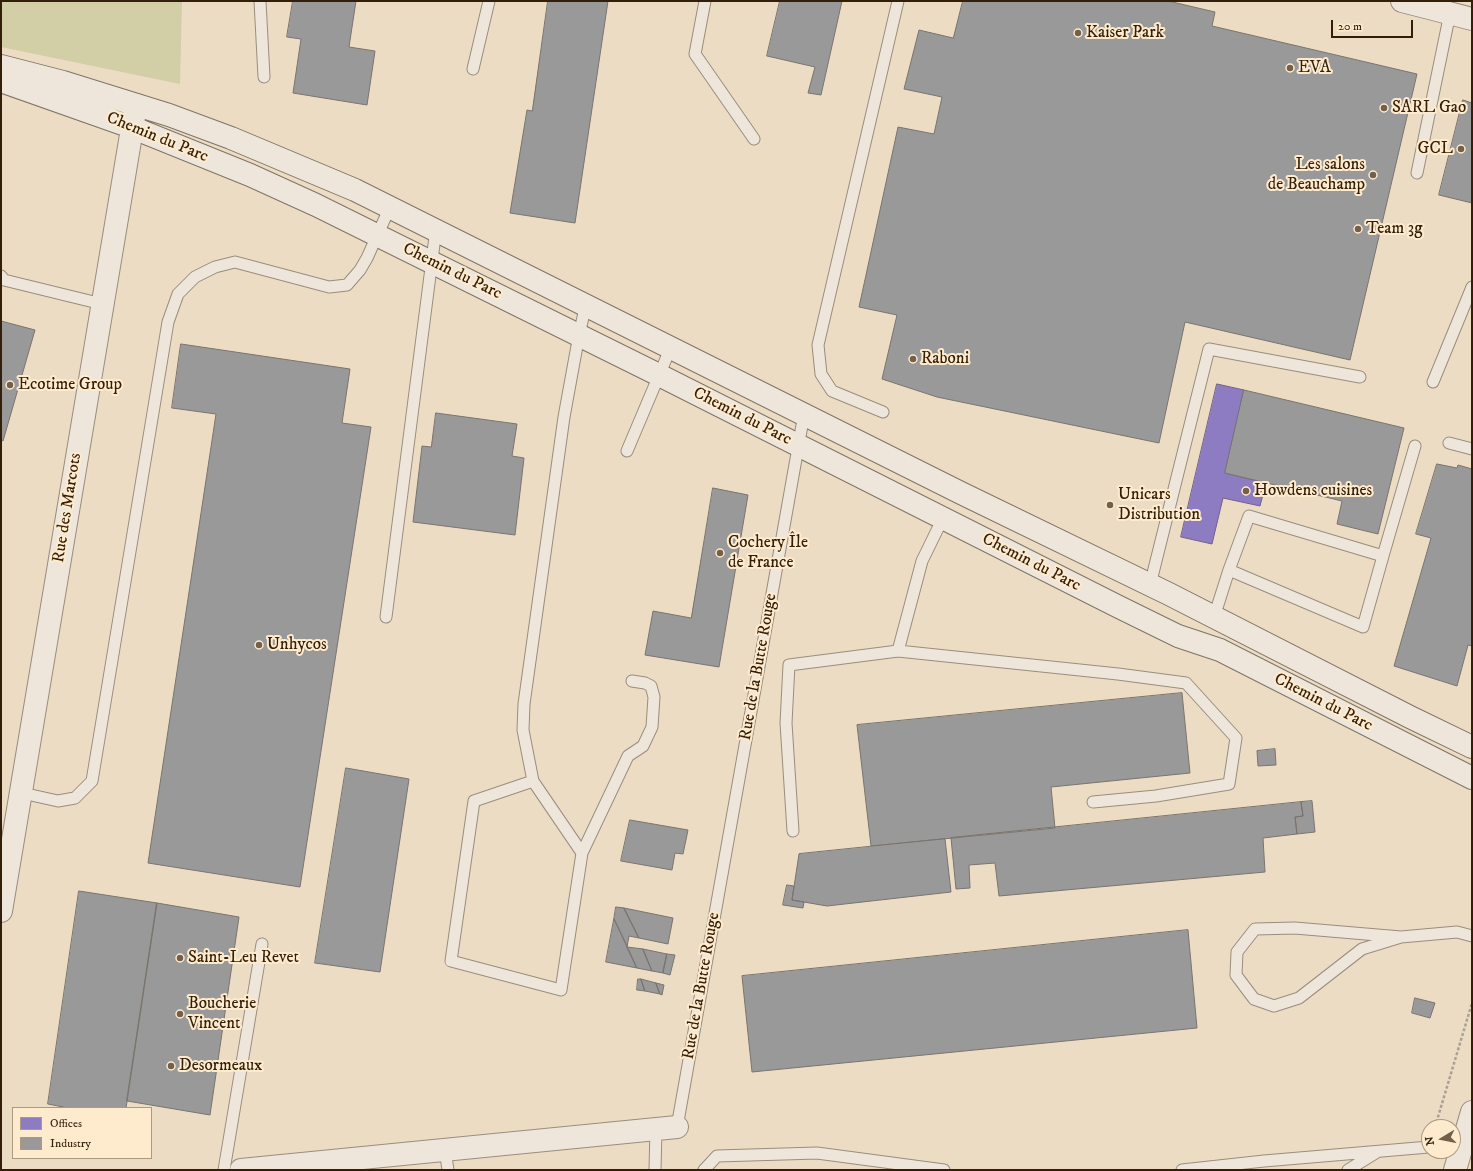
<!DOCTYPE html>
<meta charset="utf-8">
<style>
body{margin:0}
#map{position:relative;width:1473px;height:1171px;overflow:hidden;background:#ecdcc4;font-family:"IM FELL DW Pica",serif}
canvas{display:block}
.frame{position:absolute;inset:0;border:2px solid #331e09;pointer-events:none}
.legend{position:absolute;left:12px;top:1107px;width:140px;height:52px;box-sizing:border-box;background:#feebce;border:1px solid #ad997f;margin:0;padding:5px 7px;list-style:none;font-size:12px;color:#331e09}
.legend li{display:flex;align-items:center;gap:8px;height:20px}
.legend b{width:20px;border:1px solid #ad997f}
.north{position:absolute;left:1421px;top:1119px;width:40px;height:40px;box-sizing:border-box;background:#feebce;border:1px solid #ad997f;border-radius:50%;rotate:260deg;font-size:11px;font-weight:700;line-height:16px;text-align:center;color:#331e09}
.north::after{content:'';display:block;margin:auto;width:14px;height:18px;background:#74604a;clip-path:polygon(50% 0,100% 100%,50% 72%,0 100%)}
.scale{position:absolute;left:1331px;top:20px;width:82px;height:18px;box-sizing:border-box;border:2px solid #331e09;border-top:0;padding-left:5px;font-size:12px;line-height:14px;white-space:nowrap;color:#331e09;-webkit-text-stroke:3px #feebce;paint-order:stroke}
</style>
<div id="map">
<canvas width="1473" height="1171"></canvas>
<div class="frame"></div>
<ul class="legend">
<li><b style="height:11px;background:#8e7cc3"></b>Offices</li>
<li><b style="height:11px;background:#999"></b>Industry</li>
</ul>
<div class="north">N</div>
<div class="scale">20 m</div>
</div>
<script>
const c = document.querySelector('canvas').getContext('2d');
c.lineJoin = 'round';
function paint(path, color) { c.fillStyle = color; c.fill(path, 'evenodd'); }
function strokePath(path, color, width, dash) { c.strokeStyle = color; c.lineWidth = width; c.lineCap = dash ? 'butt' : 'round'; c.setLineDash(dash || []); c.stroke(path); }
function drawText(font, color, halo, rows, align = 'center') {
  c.font = font + ' "IM FELL DW Pica",serif'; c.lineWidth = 4; c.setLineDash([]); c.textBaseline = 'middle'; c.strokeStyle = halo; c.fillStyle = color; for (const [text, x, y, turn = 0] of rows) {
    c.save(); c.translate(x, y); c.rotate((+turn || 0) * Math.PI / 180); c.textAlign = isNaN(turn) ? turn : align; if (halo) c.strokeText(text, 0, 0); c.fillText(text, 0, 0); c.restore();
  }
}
const green = new Path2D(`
 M 1,1 L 182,1 L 180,84 L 1,47 Z`);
const offices = new Path2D(`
 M 1217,384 L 1244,390 L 1225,473 L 1266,483 L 1260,506 L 1223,498 L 1212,544 L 1181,537 Z`);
const industry = new Path2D(`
 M 293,1 L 356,1 L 349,47 L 375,51 L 367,105 L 293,93 L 301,39 L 287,37 Z
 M 548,1 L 608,1 L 575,223 L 510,213 L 527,110 L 532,111 Z
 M 780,1 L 842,1 L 821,95 L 808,93 L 815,67 L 767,56 Z
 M 963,1 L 1168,1 L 1215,12 L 1212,26 L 1417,74 L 1350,360 L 1185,322 L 1159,443 L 937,397 L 882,379 L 897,315 L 859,307 L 866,275 L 898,127 L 934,134 L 942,97 L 904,89 L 919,30 L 953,38 Z
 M 1463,100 L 1472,103 L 1472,203 L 1439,195 Z
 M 1,321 L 35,330 L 3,441 L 1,440 Z
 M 181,344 L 350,369 L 342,423 L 371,427 L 300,887 L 148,863 L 216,414 L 172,408 Z
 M 1244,390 L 1404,428 L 1378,534 L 1337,524 L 1342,501 L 1225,473 Z
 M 436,413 L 517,424 L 512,456 L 524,458 L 515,535 L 413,522 L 422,446 L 431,447 Z
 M 1437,464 L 1457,468 L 1458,465 L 1472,469 L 1472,646 L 1468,645 L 1457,686 L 1394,666 L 1431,538 L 1416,534 Z
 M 713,488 L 748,495 L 719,667 L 645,655 L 653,611 L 691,618 Z
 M 1182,693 L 1190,773 L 1051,787 L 1055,828 L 871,846 L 857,725 Z
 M 1275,749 L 1276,765 L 1258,766 L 1257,751 Z
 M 346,768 L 409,779 L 380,972 L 315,963 Z
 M 1312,801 L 1315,832 L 1297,834 L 1295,817 L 1303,816 L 1301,802 Z
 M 1301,802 L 1303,816 L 1295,817 L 1297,834 L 1263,838 L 1265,872 L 999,896 L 995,863 L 969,865 L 970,888 L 956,889 L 951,838 Z
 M 630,820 L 688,830 L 683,854 L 675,853 L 672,870 L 621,861 Z
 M 945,839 L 951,892 L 827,906 L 792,900 L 799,854 Z
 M 787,885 L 794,886 L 792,900 L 804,902 L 803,908 L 783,905 Z
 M 79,891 L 157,903 L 126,1108 L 68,1108 L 48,1104 Z
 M 157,903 L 239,917 L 210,1115 L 127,1101 Z
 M 616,907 L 624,908 L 639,938 L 629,936 L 627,947 L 614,919 Z
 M 624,908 L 673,918 L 668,944 L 639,938 Z
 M 614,919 L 622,935 L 637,968 L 606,962 Z
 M 1188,930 L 1197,1028 L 752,1072 L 742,976 Z
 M 627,947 L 643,949 L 652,971 L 637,968 Z
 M 643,949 L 667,954 L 663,973 L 652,971 Z
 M 667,954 L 675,955 L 670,975 L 663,973 Z
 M 638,979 L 641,979 L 645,991 L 637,990 Z
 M 641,979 L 656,983 L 660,994 L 645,991 Z
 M 656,983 L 664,985 L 662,995 L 660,994 Z
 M 1415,998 L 1435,1003 L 1430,1018 L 1412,1013 Z`);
const path = new Path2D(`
 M 1435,1127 L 1472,1003`);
const service = new Path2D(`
 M 260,1 L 264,77
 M 705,1 L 695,54 L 754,139
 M 473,69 L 489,1
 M 1417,173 L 1450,13
 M 1,276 L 4,280 L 102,304
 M 1433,382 L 1472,287
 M 883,412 L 832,391 L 821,374 L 818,345 L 898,1
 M 1449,443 L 1472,449
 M 627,451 L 671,347
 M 1383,556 L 1415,446
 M 1150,585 L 1209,349 L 1360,377
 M 386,617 L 436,229
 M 1214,617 L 1229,570 L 1363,627 L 1383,556 L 1249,516 L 1229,570
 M 898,651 L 1118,674 L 1186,683 L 1236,738 L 1229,784 L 1156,796 L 1093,802
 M 533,781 L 474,801 L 451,961 L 561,990 L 582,853 L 533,781 L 523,730 L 524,704 L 564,417 L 579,335 L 586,304
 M 22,793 L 58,801 L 75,798 L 92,781 L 168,322 L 178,294 L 195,277 L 215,267 L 235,262 L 329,287 L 347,285 L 360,270 L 367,258 L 390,207
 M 793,831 L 786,723 L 789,665 L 898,651 L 922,561 L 943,518
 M 582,853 L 628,756 L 643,746 L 652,727 L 654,697 L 651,686 L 645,683 L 632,681
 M 1401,937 L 1362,949 L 1299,998 L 1274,1006 L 1254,999 L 1236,975 L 1237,952 L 1255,929 L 1295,928 L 1401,937 L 1457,932 L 1472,936
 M 677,1127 L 804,414
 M 445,1150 L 448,1170
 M 224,1170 L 262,944
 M 655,1170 L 656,1129
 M 704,1170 L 717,1156 L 817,1153 L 944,1170
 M 1182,1170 L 1264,1161 L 1429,1147
 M 1348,1170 L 1377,1152`);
const minor = new Path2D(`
 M 1402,1 L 1472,19
 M 1,911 L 136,105
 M 241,1170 L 677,1127`);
const tertiary = new Path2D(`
 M 1455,1170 L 1472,1112`);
const secondary = new Path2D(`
 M 1,66 L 63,82 L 169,115 L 231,138 L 355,190 L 961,493 L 1169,594 L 1410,717 L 1472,747
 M 1,81 L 131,127 L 250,175 L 316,205 L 659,375 L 1119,607 L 1178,636 L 1220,650 L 1472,778`);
const markers = [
 [1078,33,4,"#74604a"],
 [1290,68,4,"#74604a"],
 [1384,108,4,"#74604a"],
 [1461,149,4,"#74604a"],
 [1373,175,4,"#74604a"],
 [1358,229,4,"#74604a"],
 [913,359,4,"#74604a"],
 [10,385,4,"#74604a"],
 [1246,491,4,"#74604a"],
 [1110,505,4,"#74604a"],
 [720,553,4,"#74604a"],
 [259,645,4,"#74604a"],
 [180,958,4,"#74604a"],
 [180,1014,4,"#74604a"],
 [171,1066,4,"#74604a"]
];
const poiNames = [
 ["Kaiser Park",1086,33],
 ["EVA",1298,68],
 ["SARL Gao",1392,108],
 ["GCL",1453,149,"right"],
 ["Les salons",1365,165,"right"],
 ["de Beauchamp",1365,185,"right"],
 ["Team 3g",1366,229],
 ["Raboni",921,359],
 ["Ecotime Group",18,385],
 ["Howdens cuisines",1254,491],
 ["Unicars",1118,495],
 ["Distribution",1118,515],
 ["Cochery Île",728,543],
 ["de France",728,563],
 ["Unhycos",267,645],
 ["Saint-Leu Revet",188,958],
 ["Boucherie",188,1004],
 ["Vincent",188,1024],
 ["Desormeaux",179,1066]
];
const streetNames = [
 ["Chemin du Parc",157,138,22],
 ["Chemin du Parc",452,272,26],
 ["Chemin du Parc",742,417,27],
 ["Rue des Marcots",68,508,-81],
 ["Chemin du Parc",1031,563,27],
 ["Rue de la Butte Rouge",759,667,-80],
 ["Chemin du Parc",1323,703,27],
 ["Rue de la Butte Rouge",702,986,-80]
];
paint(green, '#d2cea6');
paint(offices, '#8e7cc3');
strokePath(offices, '#73608b', 1);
paint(industry, '#999');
strokePath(industry, '#7a746e', 1);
strokePath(service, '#9a8d7e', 13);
strokePath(minor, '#9a8d7e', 24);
strokePath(tertiary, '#9a8d7e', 24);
strokePath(secondary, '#7f7465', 24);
strokePath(path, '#aaa196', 2.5, [3, 2]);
strokePath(service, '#eee6da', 11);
strokePath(minor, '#eee6da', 22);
strokePath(tertiary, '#eee6da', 22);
strokePath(secondary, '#eee6da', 22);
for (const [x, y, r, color] of markers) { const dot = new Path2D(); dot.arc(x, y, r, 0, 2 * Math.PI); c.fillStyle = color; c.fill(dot); strokePath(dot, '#feebce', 1.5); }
drawText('17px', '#331e09', '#feebce', poiNames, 'left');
drawText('17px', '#331e09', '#feebce', streetNames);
</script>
